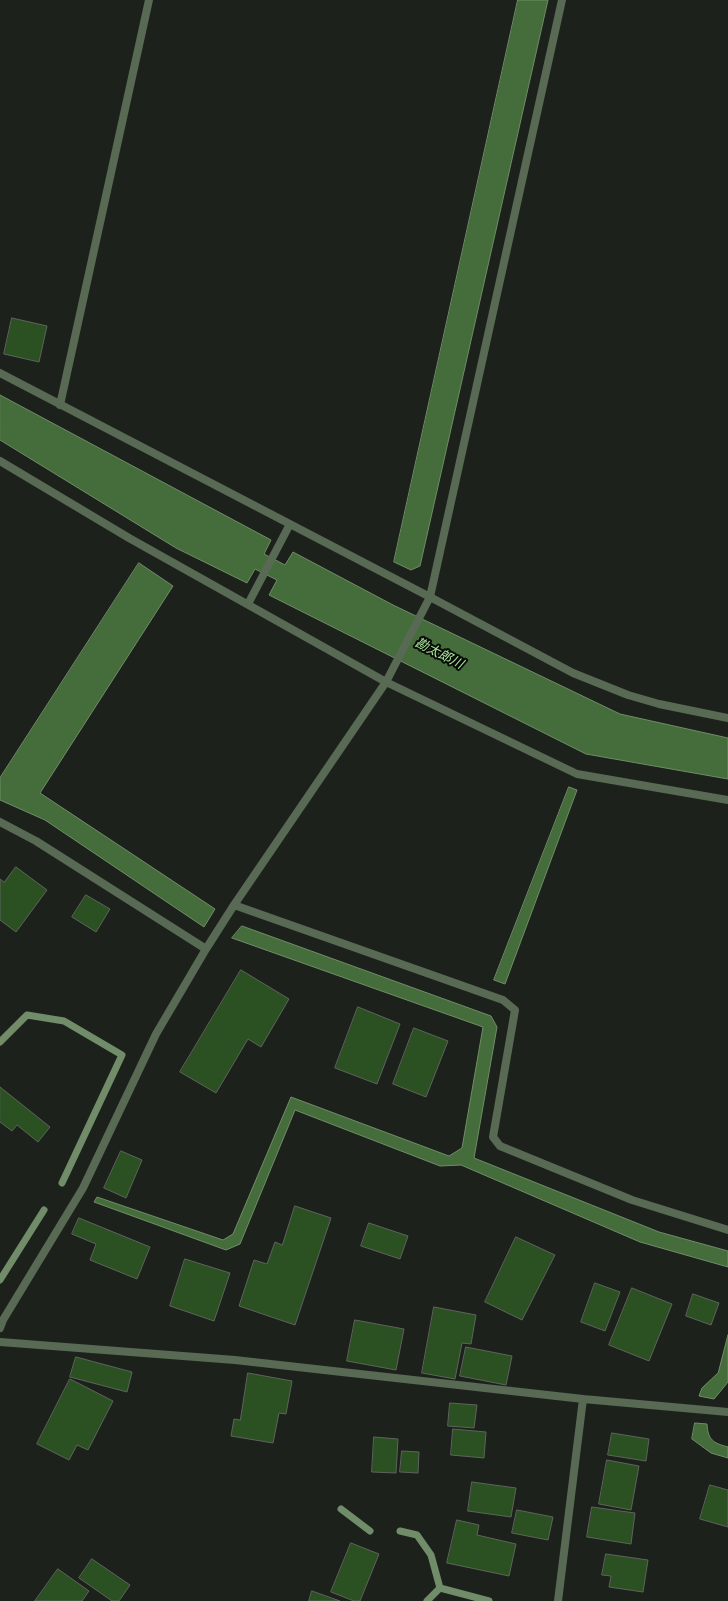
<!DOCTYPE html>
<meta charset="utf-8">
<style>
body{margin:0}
canvas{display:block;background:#1d211c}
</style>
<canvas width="728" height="1601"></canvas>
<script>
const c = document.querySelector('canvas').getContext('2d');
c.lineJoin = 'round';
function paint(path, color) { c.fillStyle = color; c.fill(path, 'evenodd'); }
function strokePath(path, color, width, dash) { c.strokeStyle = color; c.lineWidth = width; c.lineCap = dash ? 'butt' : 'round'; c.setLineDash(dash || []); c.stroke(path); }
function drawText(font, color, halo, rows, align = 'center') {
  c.font = font + ' "Archivo Narrow","Noto Sans JP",sans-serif'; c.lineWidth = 4; c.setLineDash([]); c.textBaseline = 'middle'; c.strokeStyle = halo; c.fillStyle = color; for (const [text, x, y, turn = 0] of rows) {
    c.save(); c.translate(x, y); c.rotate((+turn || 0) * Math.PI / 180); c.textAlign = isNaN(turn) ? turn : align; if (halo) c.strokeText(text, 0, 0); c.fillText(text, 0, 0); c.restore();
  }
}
const water = new Path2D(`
 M 518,0 L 548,0 L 420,566 L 411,570 L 394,562 Z
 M 0,395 L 271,540 L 264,554 L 285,565 L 293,552 L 393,605 L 620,714 L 728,738 L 728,779 L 586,754 L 269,595 L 277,580 L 255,569 L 247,583 L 176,548 L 0,440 Z
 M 139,563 L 173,586 L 40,793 L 215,909 L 204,927 L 45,820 L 0,800 L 0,778 Z
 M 569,787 L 577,790 L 505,984 L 494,980 Z
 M 242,926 L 491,1016 L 497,1027 L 474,1158 L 659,1232 L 728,1251 L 728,1267 L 640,1242 L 461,1165 L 440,1166 L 295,1110 L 240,1244 L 226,1250 L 94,1202 L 97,1197 L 223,1240 L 233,1234 L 291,1097 L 449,1156 L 462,1148 L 483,1027 L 232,938 Z
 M 728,1335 L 728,1382 L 714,1399 L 699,1396 L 702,1388 L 718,1373 Z
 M 695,1423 L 707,1424 C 708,1440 713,1443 728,1447 L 728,1458 L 711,1453 L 692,1439 Z`);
const stream = new Path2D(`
 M 0,1042 L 27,1015 L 64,1021 L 122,1055 L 62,1183
 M 0,1280 L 44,1210
 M 341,1509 L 370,1531
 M 400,1531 L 417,1535 L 431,1555 L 440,1588 L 489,1601
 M 427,1601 L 440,1588`);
const building = new Path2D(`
 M 12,318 L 47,326 L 39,362 L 4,354 Z
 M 16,867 L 47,890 L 16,932 L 0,920 L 0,879 L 4,882 Z
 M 86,895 L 110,909 L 96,932 L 72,917 Z
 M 241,970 L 289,999 L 261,1047 L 248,1039 L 216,1093 L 180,1072 Z
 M 358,1007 L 400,1024 L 377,1084 L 335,1068 Z
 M 414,1028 L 448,1041 L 426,1097 L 393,1084 Z
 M 0,1087 L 50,1127 L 38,1142 L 17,1125 L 12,1131 L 0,1122 Z
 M 121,1151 L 142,1160 L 126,1198 L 104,1188 Z
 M 295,1206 L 331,1218 L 295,1325 L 239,1306 L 254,1260 L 267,1264 L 275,1242 L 282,1245 Z
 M 79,1218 L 150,1247 L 137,1279 L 90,1260 L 96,1244 L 72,1234 Z
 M 369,1223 L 408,1236 L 400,1259 L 361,1246 Z
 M 516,1237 L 555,1255 L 522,1320 L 485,1302 Z
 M 185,1259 L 230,1273 L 214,1321 L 170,1306 Z
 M 595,1283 L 620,1292 L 605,1331 L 581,1322 Z
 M 632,1288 L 672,1304 L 649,1361 L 609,1345 Z
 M 693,1294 L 719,1303 L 711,1325 L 686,1316 Z
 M 434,1307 L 476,1315 L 471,1344 L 462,1343 L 455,1379 L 422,1373 Z
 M 355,1320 L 404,1329 L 396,1370 L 347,1361 Z
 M 466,1347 L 512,1356 L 506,1385 L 460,1376 Z
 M 76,1357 L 132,1372 L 127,1392 L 70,1377 Z
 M 248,1373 L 292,1381 L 286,1414 L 279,1413 L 273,1443 L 231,1436 L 234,1419 L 240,1420 Z
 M 70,1379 L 113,1401 L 88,1450 L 77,1445 L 69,1460 L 37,1444 Z
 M 450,1403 L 477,1405 L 474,1428 L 448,1426 Z
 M 453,1429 L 486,1432 L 484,1458 L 451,1455 Z
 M 612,1433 L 649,1439 L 646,1461 L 608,1455 Z
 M 374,1437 L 398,1439 L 396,1473 L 372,1472 Z
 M 402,1451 L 419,1452 L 418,1473 L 400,1472 Z
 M 607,1460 L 639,1466 L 631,1510 L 599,1504 Z
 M 472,1482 L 516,1488 L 511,1517 L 468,1511 Z
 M 710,1485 L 728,1490 L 728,1527 L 700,1519 Z
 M 592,1507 L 635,1513 L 631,1544 L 587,1537 Z
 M 517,1510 L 553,1517 L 548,1540 L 512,1533 Z
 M 457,1520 L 479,1525 L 477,1535 L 516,1544 L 509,1576 L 447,1563 Z
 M 351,1543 L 379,1554 L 360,1601 L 354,1601 L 331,1592 Z
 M 606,1554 L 648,1560 L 643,1592 L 609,1587 L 611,1576 L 602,1575 Z
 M 92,1559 L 130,1585 L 119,1601 L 112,1601 L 79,1578 Z
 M 58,1569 L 89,1591 L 82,1601 L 35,1601 Z
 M 312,1591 L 340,1601 L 309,1601 Z`);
const minor = new Path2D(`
 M 0,373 L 430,597 L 573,673 L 628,695 L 659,704 L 728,718
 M 60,405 L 149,0
 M 0,461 L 129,538 L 386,682 L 577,774 L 728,800
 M 248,604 L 290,524
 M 0,822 L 36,841 L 206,949
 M 234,905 L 503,1000 L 515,1010 L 493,1137 L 500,1146 L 632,1200 L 728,1230
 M 0,1328 L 3,1320 L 83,1188 L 156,1034 L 206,949 L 234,905 L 386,682 L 430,597 L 562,0
 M 0,1342 L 235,1360 L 583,1399 L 728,1412
 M 558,1601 L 583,1399`);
const waterNames = [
 ["勘太郎川",439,654,27]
];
paint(water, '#456c3b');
strokePath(water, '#708c68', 1);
strokePath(stream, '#708c68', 7);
paint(building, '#2b5122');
strokePath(building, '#5e635d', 1);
strokePath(minor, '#586954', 8);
drawText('italic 13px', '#a9e59b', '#080a08', waterNames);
</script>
